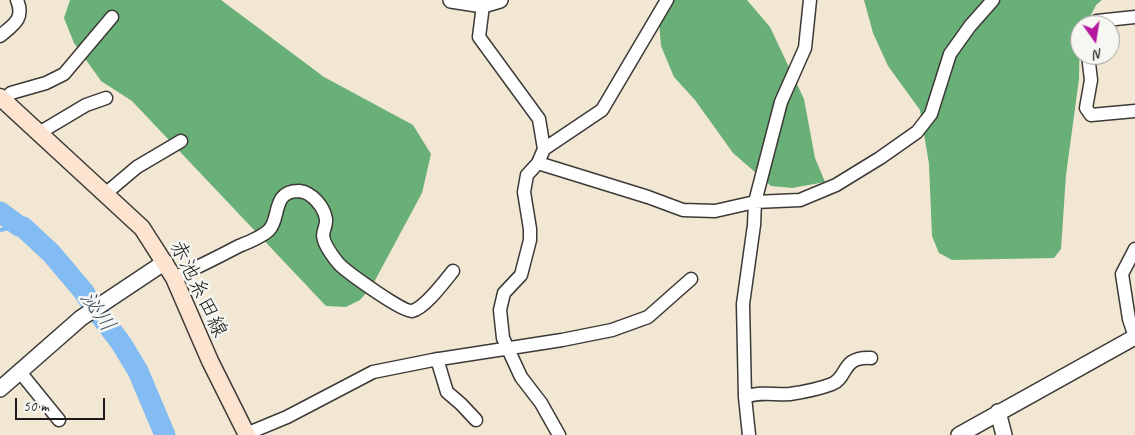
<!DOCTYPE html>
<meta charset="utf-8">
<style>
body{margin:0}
#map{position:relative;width:1135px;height:435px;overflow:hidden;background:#f2e7d2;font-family:Caveat,sans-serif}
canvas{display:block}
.north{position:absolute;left:1070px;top:15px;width:50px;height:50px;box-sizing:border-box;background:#f6f6f2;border:1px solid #9f9f9c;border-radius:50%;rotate:167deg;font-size:14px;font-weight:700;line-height:20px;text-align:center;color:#1c1c1c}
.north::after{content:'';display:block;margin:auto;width:18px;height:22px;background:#b5179e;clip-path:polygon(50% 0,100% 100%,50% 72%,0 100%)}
.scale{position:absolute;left:15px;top:398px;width:90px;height:22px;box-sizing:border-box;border:2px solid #1c1c1c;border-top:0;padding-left:6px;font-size:15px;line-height:18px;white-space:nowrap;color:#1c1c1c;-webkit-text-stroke:4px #f6f6f2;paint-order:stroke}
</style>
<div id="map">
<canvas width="1135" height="435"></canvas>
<div class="north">N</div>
<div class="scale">50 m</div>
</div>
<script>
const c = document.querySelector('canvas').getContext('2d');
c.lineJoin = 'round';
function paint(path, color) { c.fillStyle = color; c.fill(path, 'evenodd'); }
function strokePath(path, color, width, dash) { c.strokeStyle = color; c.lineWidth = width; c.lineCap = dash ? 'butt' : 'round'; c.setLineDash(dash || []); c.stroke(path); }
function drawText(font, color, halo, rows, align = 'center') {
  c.font = font + ' Caveat,"Klee One",sans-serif'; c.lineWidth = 5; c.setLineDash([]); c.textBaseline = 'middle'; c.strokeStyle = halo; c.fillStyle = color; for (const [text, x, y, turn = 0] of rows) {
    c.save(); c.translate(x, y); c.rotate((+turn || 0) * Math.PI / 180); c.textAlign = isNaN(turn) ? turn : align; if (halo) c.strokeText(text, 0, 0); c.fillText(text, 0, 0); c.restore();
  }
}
const forest = new Path2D(`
 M 70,0 L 221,0 L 324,77 L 413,125 L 431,154 L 422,193 L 372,286 L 360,300 L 346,307 L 326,306 L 132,101 L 101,81 L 74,43 L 64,18 Z
 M 669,0 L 747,0 L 770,27 L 804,99 L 815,158 L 825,182 L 792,188 L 771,186 L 733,153 L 695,100 L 674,77 L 661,46 L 659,21 Z
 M 864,0 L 1102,0 L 1096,5 L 1086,25 L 1080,25 L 1079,79 L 1066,175 L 1061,249 L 1054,258 L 952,260 L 939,253 L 932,236 L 929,164 L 920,110 L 888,66 L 873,33 Z`);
const stream = new Path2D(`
 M 0,230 L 19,226`);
const river = new Path2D(`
 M 0,212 L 19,226 L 23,227 L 51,253 L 84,292 L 92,305 L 121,343 L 138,371 L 165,435`);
const minor = new Path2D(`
 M 483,5 L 479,37 L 539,119 L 544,149
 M 1096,25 L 1097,21 L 1135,17
 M 0,36 C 13,25 25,19 17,0
 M 1088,55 L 1091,80 L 1086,108 L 1091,115 L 1135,111
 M 4,101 L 11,93 L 46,83 L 64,74 L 112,17
 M 39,133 L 86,105 L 106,98
 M 538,163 L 648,197 L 683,210 L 715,211 L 755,202 L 800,200 L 836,185 L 880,158 L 917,132 L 931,114 L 950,54 L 970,26 L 993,0
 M 105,194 L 137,167 L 181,141
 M 174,278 C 196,268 218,257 239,246 C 249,242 262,237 269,230 C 281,218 271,191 299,191 C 312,192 324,207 326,219 C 327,230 319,231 326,245 C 329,251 334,258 339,264 C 347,272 402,312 412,311 C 425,308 444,282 453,271
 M 1135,337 L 1129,319 L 1122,274 L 1135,249
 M 437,359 L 447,392 L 461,404 L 476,420
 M 20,372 L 59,420
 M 745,397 C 760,391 774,395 790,394 C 804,392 819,389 832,384 C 848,378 841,356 871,358
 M 246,434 L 287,417 L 373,372 L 433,360 L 562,340 L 612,330 L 648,317 L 691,279
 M 559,435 L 541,403 L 521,377 L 503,338 L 500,310 L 504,293 L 521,275 L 530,240 L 530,229 L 524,192 L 527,175 L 538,163 L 544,149 L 602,110 L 667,0
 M 749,435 L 745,397 L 743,304 L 754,225 L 755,202 L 781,102 L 805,48 L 810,0`);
const tertiary = new Path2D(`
 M 451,0 L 483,5 L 500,0
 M 0,389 L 81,318 L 165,262
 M 998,412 L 1004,435
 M 959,435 L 1135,337`);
const secondary = new Path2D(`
 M 0,97 L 142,228 L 174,278 L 210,361 L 247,435`);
const streetNames = [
 ["赤池糸田線",198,289,64]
];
const waterNames = [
 ["泌川",97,312,55]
];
paint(forest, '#68b078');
strokePath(stream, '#83bbf3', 4);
strokePath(river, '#83bbf3', 21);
strokePath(minor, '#3c3a37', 15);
strokePath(tertiary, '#3c3a37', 18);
strokePath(secondary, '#3c3a37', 19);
strokePath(minor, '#fff', 12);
strokePath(tertiary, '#fff', 15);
strokePath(secondary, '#fde4d1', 16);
drawText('21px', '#1c1c1c', '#f6f6f2', streetNames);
drawText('italic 22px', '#405467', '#f6f6f2', waterNames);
</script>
